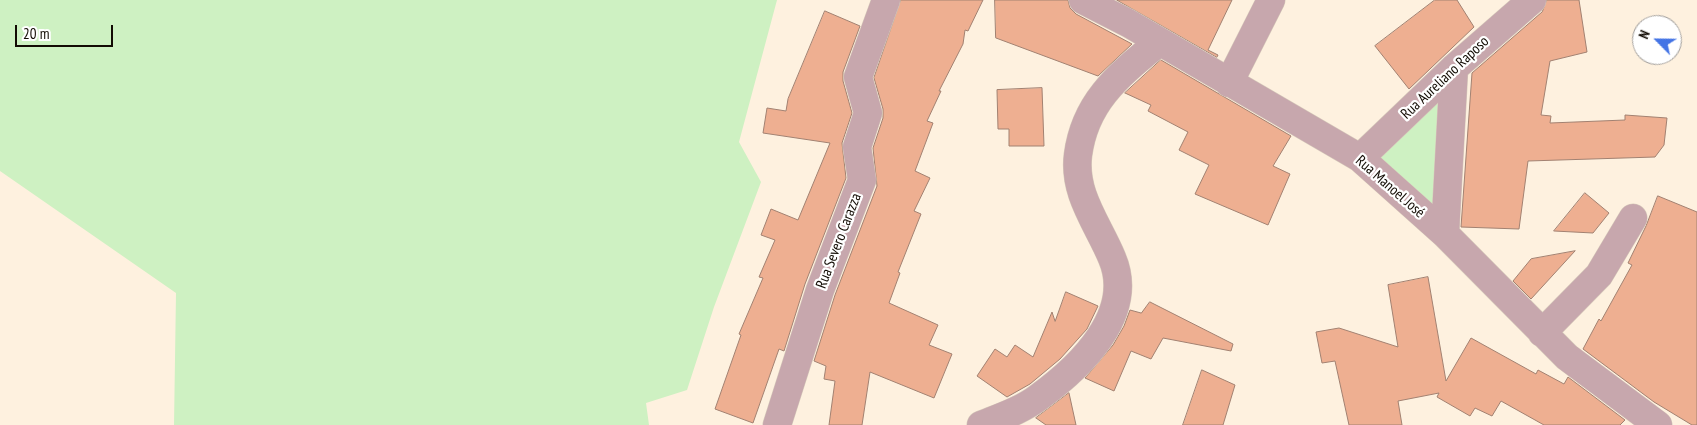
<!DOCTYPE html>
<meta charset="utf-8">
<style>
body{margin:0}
#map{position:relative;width:1697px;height:425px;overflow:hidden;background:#fef1df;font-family:"PT Sans Narrow",sans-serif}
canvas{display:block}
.north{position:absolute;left:1632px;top:15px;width:50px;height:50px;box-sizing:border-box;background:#fff;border:1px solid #a09d9a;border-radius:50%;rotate:293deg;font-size:14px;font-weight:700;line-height:20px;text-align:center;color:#120b03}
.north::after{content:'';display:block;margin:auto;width:18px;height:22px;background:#4474e5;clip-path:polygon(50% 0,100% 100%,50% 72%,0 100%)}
.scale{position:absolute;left:15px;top:25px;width:98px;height:22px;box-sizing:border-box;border:2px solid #120b03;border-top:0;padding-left:6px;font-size:15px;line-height:18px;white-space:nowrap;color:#120b03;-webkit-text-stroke:4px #fff;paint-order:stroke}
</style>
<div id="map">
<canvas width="1697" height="425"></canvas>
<div class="north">N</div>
<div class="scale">20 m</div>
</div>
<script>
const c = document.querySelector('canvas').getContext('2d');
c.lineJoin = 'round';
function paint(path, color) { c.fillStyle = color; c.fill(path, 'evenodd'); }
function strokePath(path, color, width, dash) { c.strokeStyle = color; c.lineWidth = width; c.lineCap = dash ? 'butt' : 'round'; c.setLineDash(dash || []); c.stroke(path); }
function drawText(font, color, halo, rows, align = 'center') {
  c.font = font + ' "PT Sans Narrow",sans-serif'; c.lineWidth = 4.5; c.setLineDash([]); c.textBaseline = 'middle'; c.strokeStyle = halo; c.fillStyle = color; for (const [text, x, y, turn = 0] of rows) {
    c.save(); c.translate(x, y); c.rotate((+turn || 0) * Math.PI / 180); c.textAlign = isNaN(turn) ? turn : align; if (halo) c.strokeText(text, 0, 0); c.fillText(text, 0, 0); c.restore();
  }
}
const green = new Path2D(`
 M 0,0 L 777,0 L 739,142 L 761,182 L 714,307 L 687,390 L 646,403 L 649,425 L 174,425 L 176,293 L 0,171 Z
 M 1450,89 L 1437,209 L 1370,158 Z`);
const building = new Path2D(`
 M 901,0 L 983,0 L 968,31 L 965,30 L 963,44 L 939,91 L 941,91 L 927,121 L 933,123 L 915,171 L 930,178 L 914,211 L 921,214 L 898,272 L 900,273 L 889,303 L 938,325 L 929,345 L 952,354 L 934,398 L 870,372 L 862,425 L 829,425 L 835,381 L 824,379 L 826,366 L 814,361 L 835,295 L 877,186 L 873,148 L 883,118 L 883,109 L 874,78 Z
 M 995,0 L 1068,0 L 1070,8 L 1076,14 L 1132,44 L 1098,76 L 996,38 Z
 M 1117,0 L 1232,0 L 1208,50 L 1218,55 L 1217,57 Z
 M 1435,0 L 1457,0 L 1474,27 L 1409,89 L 1375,46 Z
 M 1547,0 L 1579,0 L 1587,52 L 1550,61 L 1541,115 L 1551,116 L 1550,123 L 1625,120 L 1625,115 L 1667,118 L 1664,145 L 1655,157 L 1528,161 L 1519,229 L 1461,227 L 1472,73 L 1542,12 Z
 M 825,11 L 860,26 L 843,72 L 843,81 L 852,113 L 842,143 L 846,178 L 805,284 L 784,351 L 779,349 L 753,423 L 715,409 L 741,335 L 739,334 L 763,278 L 759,277 L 775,240 L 761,235 L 771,209 L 798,220 L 830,143 L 763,133 L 767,108 L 786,111 L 788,99 Z
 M 1161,60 L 1291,136 L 1273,166 L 1290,174 L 1268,225 L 1195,194 L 1209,165 L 1179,150 L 1188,132 L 1148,111 L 1151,105 L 1125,93 Z
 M 1042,88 L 1044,146 L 1009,146 L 1009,129 L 998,129 L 997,90 Z
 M 1585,193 L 1609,213 L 1593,233 L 1554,231 Z
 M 1658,196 L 1697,212 L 1697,425 L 1692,425 L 1654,402 L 1583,349 L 1599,319 L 1601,321 L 1632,265 L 1628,263 L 1646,226 Z
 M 1575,251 L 1531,299 L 1513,281 L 1531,259 Z
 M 1428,277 L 1446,381 L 1471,338 L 1536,374 L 1538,370 L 1564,384 L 1568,377 L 1625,420 L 1620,425 L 1544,425 L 1501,401 L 1492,416 L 1475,408 L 1470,416 L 1437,397 L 1439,393 L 1398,401 L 1402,425 L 1349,425 L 1335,361 L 1322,363 L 1316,332 L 1339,328 L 1398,347 L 1388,285 Z
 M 1066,292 L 1098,306 L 1087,329 L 1060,359 L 1030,384 L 1007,397 L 977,376 L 995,349 L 1007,357 L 1015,345 L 1033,357 L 1052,312 L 1055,321 Z
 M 1150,302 L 1233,344 L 1231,351 L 1163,338 L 1151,359 L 1131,351 L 1114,391 L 1085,378 L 1113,345 L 1124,326 L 1130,310 L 1141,313 Z
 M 1202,370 L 1235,385 L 1223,425 L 1183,425 Z
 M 1069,393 L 1076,425 L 1046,425 L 1036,418 Z`);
const minor = new Path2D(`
 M 1083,0 L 1128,23 L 1360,158 L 1445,234 L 1567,357 L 1658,425
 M 1229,83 L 1271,0
 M 1360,158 L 1454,68 L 1532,0
 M 1445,234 L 1454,68
 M 1542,333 L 1599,275 L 1633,218
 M 777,425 L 820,290 L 862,180 L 857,147 L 868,113 L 858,77 L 886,0
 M 981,425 C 1001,417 1022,410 1039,397 C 1080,367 1136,314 1112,258 C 1098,224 1073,194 1078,155 C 1085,101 1119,75 1159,42`);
const streetNames = [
 ["Rua Aureliano Raposo",1445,78,-43],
 ["Rua Manoel José",1390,187,41],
 ["Rua Severo Carazza",839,241,-69]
];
paint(green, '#cef1c2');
paint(building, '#eeaf91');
strokePath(building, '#a28171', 1);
strokePath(minor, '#d8ccbc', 29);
strokePath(minor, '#c7a7ad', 28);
drawText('15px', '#120b03', '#fff', streetNames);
</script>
